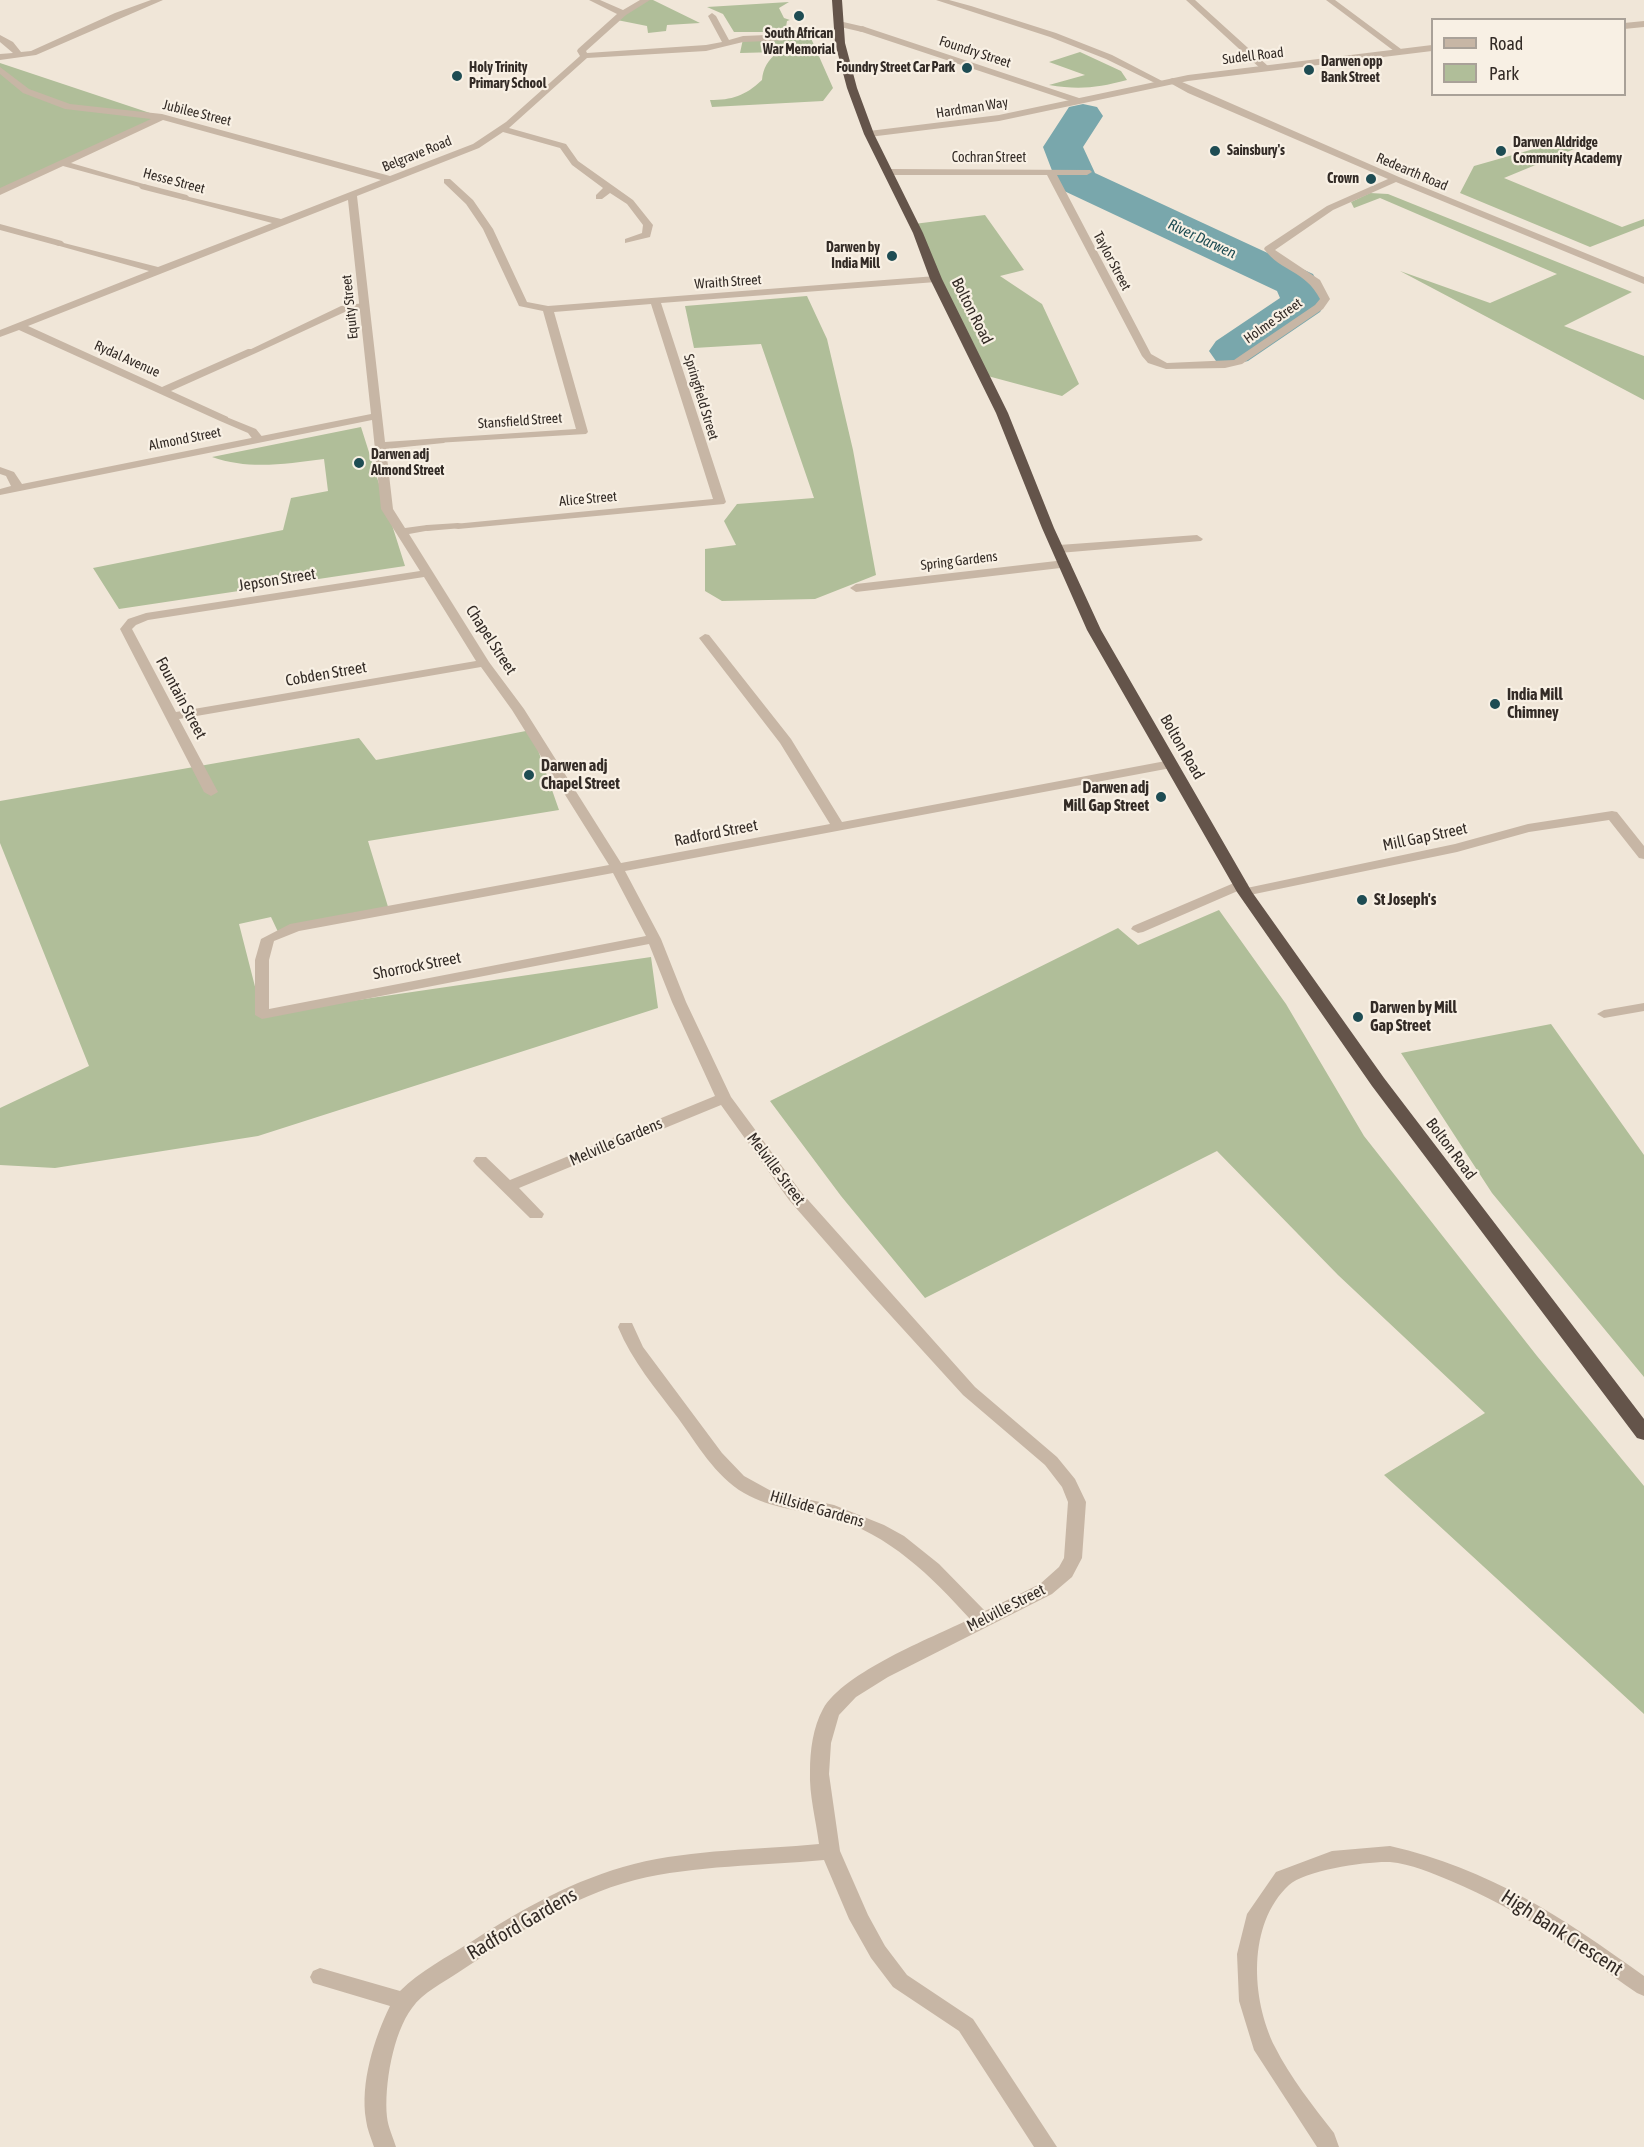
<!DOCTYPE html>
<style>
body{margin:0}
#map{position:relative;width:1644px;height:2147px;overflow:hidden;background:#f0e6d8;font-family:"Asap Condensed",sans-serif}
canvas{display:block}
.legend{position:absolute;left:1431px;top:18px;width:195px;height:78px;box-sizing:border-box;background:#f8f0e4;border:2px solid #a9a198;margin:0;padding:8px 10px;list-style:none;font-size:18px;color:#332b26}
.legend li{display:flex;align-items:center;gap:12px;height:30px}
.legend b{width:30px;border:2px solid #a9a198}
</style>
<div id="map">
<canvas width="1644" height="2147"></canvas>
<ul class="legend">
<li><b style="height:8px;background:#c7b6a5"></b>Road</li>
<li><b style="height:16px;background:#b0be99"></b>Park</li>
</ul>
</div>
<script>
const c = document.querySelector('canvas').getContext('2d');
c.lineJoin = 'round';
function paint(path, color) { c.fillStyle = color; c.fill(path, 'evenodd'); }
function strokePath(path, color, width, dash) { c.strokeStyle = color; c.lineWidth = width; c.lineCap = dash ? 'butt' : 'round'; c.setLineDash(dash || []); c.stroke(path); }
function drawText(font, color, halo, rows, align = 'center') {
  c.font = font + ' "Asap Condensed",sans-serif'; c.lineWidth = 4.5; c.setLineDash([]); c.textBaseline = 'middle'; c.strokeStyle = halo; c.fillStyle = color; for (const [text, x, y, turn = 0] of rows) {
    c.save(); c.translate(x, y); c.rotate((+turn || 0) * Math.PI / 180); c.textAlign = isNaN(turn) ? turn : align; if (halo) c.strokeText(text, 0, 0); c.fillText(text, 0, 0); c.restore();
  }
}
const green = new Path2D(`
 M 646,0 L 653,0 L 700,23 L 667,25 L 666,31 L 648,33 L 647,26 L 617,20 Z
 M 789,2 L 779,8 L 784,18 L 790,20 L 787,21 L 786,27 L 790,32 L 734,32 L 723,14 L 707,7 Z
 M 810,36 L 833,88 L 823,101 L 712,107 L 710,100 C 732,100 745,96 762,80 C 763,68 768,60 778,52 L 740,53 L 743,39 Z
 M 1080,52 L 1121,71 L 1127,80 C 1097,88 1079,90 1049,85 L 1085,75 L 1049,62 Z
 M 0,63 L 162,117 L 0,192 Z
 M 1569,139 L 1579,147 L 1504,178 L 1622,227 L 1644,219 L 1644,226 L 1590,247 L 1460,193 L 1474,166 Z
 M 1370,193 L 1388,194 L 1632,292 L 1564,326 L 1644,356 L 1644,400 L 1400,271 L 1490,303 L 1557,274 L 1380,198 L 1354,208 L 1351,202 Z
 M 985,215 L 1024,270 L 1000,276 L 1042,304 L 1079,384 L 1062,396 L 984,375 L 914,224 Z
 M 807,296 L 827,339 L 853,450 L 876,575 L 815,599 L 722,601 L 705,591 L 705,549 L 736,545 L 724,521 L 737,504 L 814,498 L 761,344 L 694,348 L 685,306 Z
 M 361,427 L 405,566 L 119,609 L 93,568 L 283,530 L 291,498 L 328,491 L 324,459 C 285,464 249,470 212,457 Z
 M 531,730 L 559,810 L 368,841 L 389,910 L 279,934 L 271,917 L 239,924 L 262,1014 L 651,957 L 658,1008 L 258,1136 L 55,1168 L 0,1165 L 0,1108 L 89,1066 L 0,843 L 0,801 L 359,738 L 376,760 Z
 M 1219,910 L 1286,1004 L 1364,1136 L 1537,1356 L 1644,1486 L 1644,1714 L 1384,1475 L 1485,1413 L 1338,1275 L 1217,1151 L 925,1298 L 841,1196 L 770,1101 L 1118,928 L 1138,945 Z
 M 1551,1024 L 1644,1155 L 1644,1377 L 1492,1193 L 1401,1053 Z`);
const river = new Path2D(`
 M 1083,104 L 1097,107 L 1103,116 L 1083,147 L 1095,173 L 1313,274 L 1327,302 L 1320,312 L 1248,361 L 1232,365 L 1216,361 L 1209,351 L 1216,341 L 1280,298 L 1277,291 L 1062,190 L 1056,181 L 1043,147 L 1069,107 Z`);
const pedestrian = new Path2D(`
 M 936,0 L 949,0 L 971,6 L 1056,33 L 1112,55 L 1166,83 L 1159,85 L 1106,59 L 1050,37 Z
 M 839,21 L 865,27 L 866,29 L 862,32 L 836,26 L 835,24 Z
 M 144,184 L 187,195 L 189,197 L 184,200 L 141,189 L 139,187 Z
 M 0,224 L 62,241 L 64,243 L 59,246 L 0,230 Z
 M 364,303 L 369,306 L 368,308 L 347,311 L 256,353 L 248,353 L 247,351 L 341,306 Z
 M 224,416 L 256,429 L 264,439 L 262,441 L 254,441 L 248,433 L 220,421 L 220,417 Z
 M 440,438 L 446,441 L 444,443 L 414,446 L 408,443 L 414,440 Z
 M 458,523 L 462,524 L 462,528 L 427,531 L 421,528 L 427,525 Z`);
const minor = new Path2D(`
 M 151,0 L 163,0 L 36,55 L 0,60 L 0,54 L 13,53 L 0,42 L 0,35 L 13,42 L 21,52 L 31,51 L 115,13 Z
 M 589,0 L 600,0 L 623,10 L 640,0 L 650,0 L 626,15 L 586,51 L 587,53 L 706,45 L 722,42 L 708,16 L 712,13 L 716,16 L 729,40 L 743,36 L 839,32 L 843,35 L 839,38 L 743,42 L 706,51 L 587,58 L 509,128 L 566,144 L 578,161 L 633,200 L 653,225 L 650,237 L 625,243 L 625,239 L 642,233 L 643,225 L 627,204 L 610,193 L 602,199 L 596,199 L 596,195 L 603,188 L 572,165 L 560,148 L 503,132 L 479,148 L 357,196 L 385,442 L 414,440 L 420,443 L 414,446 L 386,449 L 393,509 L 405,528 L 427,525 L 433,528 L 431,530 L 409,534 L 489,662 L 524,709 L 621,863 L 830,824 L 780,743 L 699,638 L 705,634 L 709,635 L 791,739 L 842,822 L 1171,760 L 1178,764 L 1171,768 L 625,871 L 661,939 L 686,1002 L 731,1097 L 801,1192 L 975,1387 L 1057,1457 L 1075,1479 L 1086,1502 L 1082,1558 L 1072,1577 L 1052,1594 L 888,1677 L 856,1697 L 839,1715 L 831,1743 L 829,1774 L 840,1851 L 868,1915 L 885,1946 L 907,1975 L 973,2019 L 1057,2147 L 1034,2147 L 959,2031 L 893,1987 L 871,1958 L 849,1919 L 824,1860 C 761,1866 696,1865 635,1880 C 569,1897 514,1936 459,1972 C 443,1983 423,1992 412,2008 C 393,2033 384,2086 387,2117 C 388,2127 393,2137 396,2147 L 374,2147 C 371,2138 367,2129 366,2120 C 360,2083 374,2039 390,2006 L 313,1983 L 310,1977 L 313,1971 L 320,1968 L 400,1991 C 420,1971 447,1957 471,1942 C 522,1909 575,1879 634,1864 C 694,1849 758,1850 819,1844 C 816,1820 809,1795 810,1771 C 810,1751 813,1727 823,1709 C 844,1672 931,1638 970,1619 C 931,1576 889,1534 832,1518 C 802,1510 771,1509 744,1493 C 715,1476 697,1444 678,1418 C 656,1389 632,1361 618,1327 L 620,1323 L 632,1323 L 643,1347 L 722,1453 L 744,1476 L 773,1492 L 834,1505 L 884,1525 L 904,1536 L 939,1564 L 985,1611 L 1040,1584 L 1059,1567 L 1064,1558 L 1068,1502 L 1062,1487 L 1045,1465 L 963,1395 L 872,1295 L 789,1200 L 721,1105 L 519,1188 L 544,1214 L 542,1218 L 530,1218 L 476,1165 L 473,1161 L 476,1157 L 486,1157 L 510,1180 L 715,1096 L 672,1002 L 649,944 L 262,1019 L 255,1015 L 255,960 L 261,939 L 290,924 L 609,865 L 512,710 L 481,667 L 179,719 L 218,792 L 211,796 L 204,792 L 120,629 L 128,619 L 146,613 L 420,571 L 381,509 L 372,420 L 0,495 L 0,489 L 11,486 L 6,476 L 0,474 L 0,467 L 14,472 L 22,484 L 371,414 L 348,200 L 28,326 L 162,387 L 248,349 L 256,349 L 256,353 L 171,391 L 228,417 L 228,421 L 220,421 L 19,330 L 0,337 L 0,330 L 149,271 L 56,245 L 56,241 L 158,267 L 272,223 L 181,199 L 181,195 L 281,219 L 381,180 L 163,120 L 71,163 L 147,185 L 147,189 L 63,166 L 0,195 L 0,188 L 151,119 L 65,109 L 23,93 L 0,74 L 0,67 L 29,89 L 70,104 L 162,114 L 390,176 L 473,144 L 506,122 L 580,56 L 577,51 L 578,49 L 617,14 ZM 424,577 L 476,661 L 176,712 L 132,629 L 136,625 L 148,620 ZM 613,873 L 646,936 L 269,1009 L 269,960 L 274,941 L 299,931 Z
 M 1186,0 L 1195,0 L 1268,66 L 1268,70 L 1262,70 Z
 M 1326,0 L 1335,0 L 1405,52 L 1398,54 Z
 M 862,26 L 1082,99 L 1084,101 L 1076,103 L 859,31 L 858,29 Z
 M 1173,78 L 1399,177 L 1644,277 L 1644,284 L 1396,182 L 1333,210 L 1275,250 L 1320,280 L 1330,299 L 1323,309 L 1242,364 L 1225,368 L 1166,369 L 1148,363 L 1142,356 L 1047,175 L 890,175 L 885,172 L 890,169 L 1090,170 L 1092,172 L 1087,175 L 1057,175 L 1151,354 L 1167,363 L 1234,360 L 1315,305 L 1320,299 C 1305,270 1281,272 1264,249 L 1265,247 L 1327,206 L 1388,179 L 1188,93 L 1170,83 L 1170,79 Z
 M 444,179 L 450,179 L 473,200 L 493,229 L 527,302 L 548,306 L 936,276 L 941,279 L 936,282 L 661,303 L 726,502 L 724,504 L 458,529 L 454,528 L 454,524 L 713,499 L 651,304 L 554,312 L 588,432 L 586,434 L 436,443 L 434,441 L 440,438 L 576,429 L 543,311 L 519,306 L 483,229 L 466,204 L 444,183 Z
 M 1197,535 L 1203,539 L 1201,541 L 1059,553 L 1053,549 L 1059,545 Z
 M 1065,560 L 1071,564 L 1069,567 L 856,592 L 850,588 L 856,584 Z
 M 1612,811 L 1617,812 L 1644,846 L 1644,859 L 1639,858 L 1609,820 L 1529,832 L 1457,852 L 1245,896 L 1240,895 L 1240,890 L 1143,932 L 1138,933 L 1131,929 L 1133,926 L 1241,880 L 1248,884 L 1242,889 L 1455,844 L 1528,824 Z
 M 1644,1003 L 1644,1011 L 1604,1018 L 1597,1014 L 1604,1010 Z
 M 1390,1846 C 1490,1869 1562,1917 1644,1976 L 1644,1996 L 1637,1993 C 1577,1951 1519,1909 1451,1881 C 1432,1873 1411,1864 1390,1862 C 1368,1861 1305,1870 1289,1885 C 1247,1924 1251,1999 1275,2047 C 1290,2077 1313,2106 1334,2133 L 1339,2147 L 1317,2147 L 1254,2050 L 1239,2001 L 1237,1954 L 1247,1914 L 1276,1872 L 1332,1851 Z`);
const tertiary = new Path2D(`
 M 1644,21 L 1644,27 L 1624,29 L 1624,23 Z
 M 1432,45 L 1432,51 L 1188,81 L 999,121 L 869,137 L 864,134 L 869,131 L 999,115 L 1188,75 Z`);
const trunk = new Path2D(`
 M 832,0 L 842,0 L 845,43 L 857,88 L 874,134 L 923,233 L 942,279 L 1008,413 L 1054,528 L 1101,630 L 1252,892 L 1384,1078 L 1644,1419 L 1644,1440 L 1637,1438 L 1372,1086 L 1237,892 L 1087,630 L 1042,528 L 996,413 L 930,279 L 913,233 L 864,134 L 847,88 L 835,43 Z`);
const markers = [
 [799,16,6,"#1e4c53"],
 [967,68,6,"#1e4c53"],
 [1309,70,6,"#1e4c53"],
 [457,76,6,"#1e4c53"],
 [1215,151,6,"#1e4c53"],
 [1501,151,6,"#1e4c53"],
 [1371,179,6,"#1e4c53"],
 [892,256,6,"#1e4c53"],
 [359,463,6,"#1e4c53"],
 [1495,704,6,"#1e4c53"],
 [529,775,6,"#1e4c53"],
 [1161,797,6,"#1e4c53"],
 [1362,900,6,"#1e4c53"],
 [1358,1017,6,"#1e4c53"]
];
const farPoinames = [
 ["South African",799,34,"center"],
 ["War Memorial",799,50,"center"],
 ["Darwen opp",1321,62],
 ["Bank Street",1321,78],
 ["Holy Trinity",469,68],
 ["Primary School",469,84],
 ["Foundry Street Car Park",955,68,"right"],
 ["Darwen Aldridge",1513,143],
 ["Community Academy",1513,159],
 ["Sainsbury's",1227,151],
 ["Crown",1359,179,"right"],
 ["Darwen by",880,248,"right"],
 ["India Mill",880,264,"right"],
 ["Darwen adj",371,455],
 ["Almond Street",371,471]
];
const farStreetnames = [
 ["Foundry Street",975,52,18],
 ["Sudell Road",1253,56,-7],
 ["Hardman Way",972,108,-9],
 ["Jubilee Street",197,113,14],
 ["Belgrave Road",417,154,-22],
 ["Cochran Street",989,158],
 ["Redearth Road",1412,172,23],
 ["Hesse Street",174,181,15],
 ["Taylor Street",1112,261,62],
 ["Wraith Street",728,282,-4],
 ["Equity Street",350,307,-96],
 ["Holme Street",1273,321,-35],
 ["Rydal Avenue",127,359,24],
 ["Springfield Street",701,397,73],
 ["Stansfield Street",520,421,-4],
 ["Almond Street",185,439,-11],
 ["Alice Street",588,499,-5],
 ["Spring Gardens",959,561,-7]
];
const farWaternames = [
 ["River Darwen",1202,239,25]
];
const streetNames = [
 ["Bolton Road",972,311,63],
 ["Jepson Street",277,580,-9],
 ["Chapel Street",491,640,57],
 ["Cobden Street",326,674,-10],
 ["Fountain Street",181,698,62],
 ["Bolton Road",1182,747,60],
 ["Radford Street",716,833,-11],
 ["Mill Gap Street",1425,837,-12],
 ["Shorrock Street",417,966,-11],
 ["Melville Gardens",616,1142,-23],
 ["Bolton Road",1451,1149,53],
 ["Melville Street",776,1169,53],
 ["Hillside Gardens",817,1509,16],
 ["Melville Street",1006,1608,-27]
];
const poiNames = [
 ["India Mill",1507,695],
 ["Chimney",1507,713],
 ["Darwen adj",541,766],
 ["Chapel Street",541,784],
 ["Darwen adj",1149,788,"right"],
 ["Mill Gap Street",1149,806,"right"],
 ["St Joseph's",1374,900],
 ["Darwen by Mill",1370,1008],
 ["Gap Street",1370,1026]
];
const nearStreetnames = [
 ["Radford Gardens",522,1924,-30],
 ["High Bank Crescent",1562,1933,33]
];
paint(green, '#b0be99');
paint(river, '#79a7ac');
paint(pedestrian, '#c7b6a5');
paint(minor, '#c7b6a5');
paint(tertiary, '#c7b6a5');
paint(trunk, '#64544a');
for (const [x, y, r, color] of markers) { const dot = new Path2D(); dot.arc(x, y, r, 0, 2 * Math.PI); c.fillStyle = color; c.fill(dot); strokePath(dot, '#f8f0e4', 2); }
drawText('bold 14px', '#332b26', '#f8f0e4', farPoinames, 'left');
drawText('14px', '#332b26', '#f8f0e4', farStreetnames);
drawText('italic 15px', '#1e4c53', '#f8f0e4', farWaternames);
drawText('16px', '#332b26', '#f8f0e4', streetNames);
drawText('bold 16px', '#332b26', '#f8f0e4', poiNames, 'left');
drawText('20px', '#332b26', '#f8f0e4', nearStreetnames);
</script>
